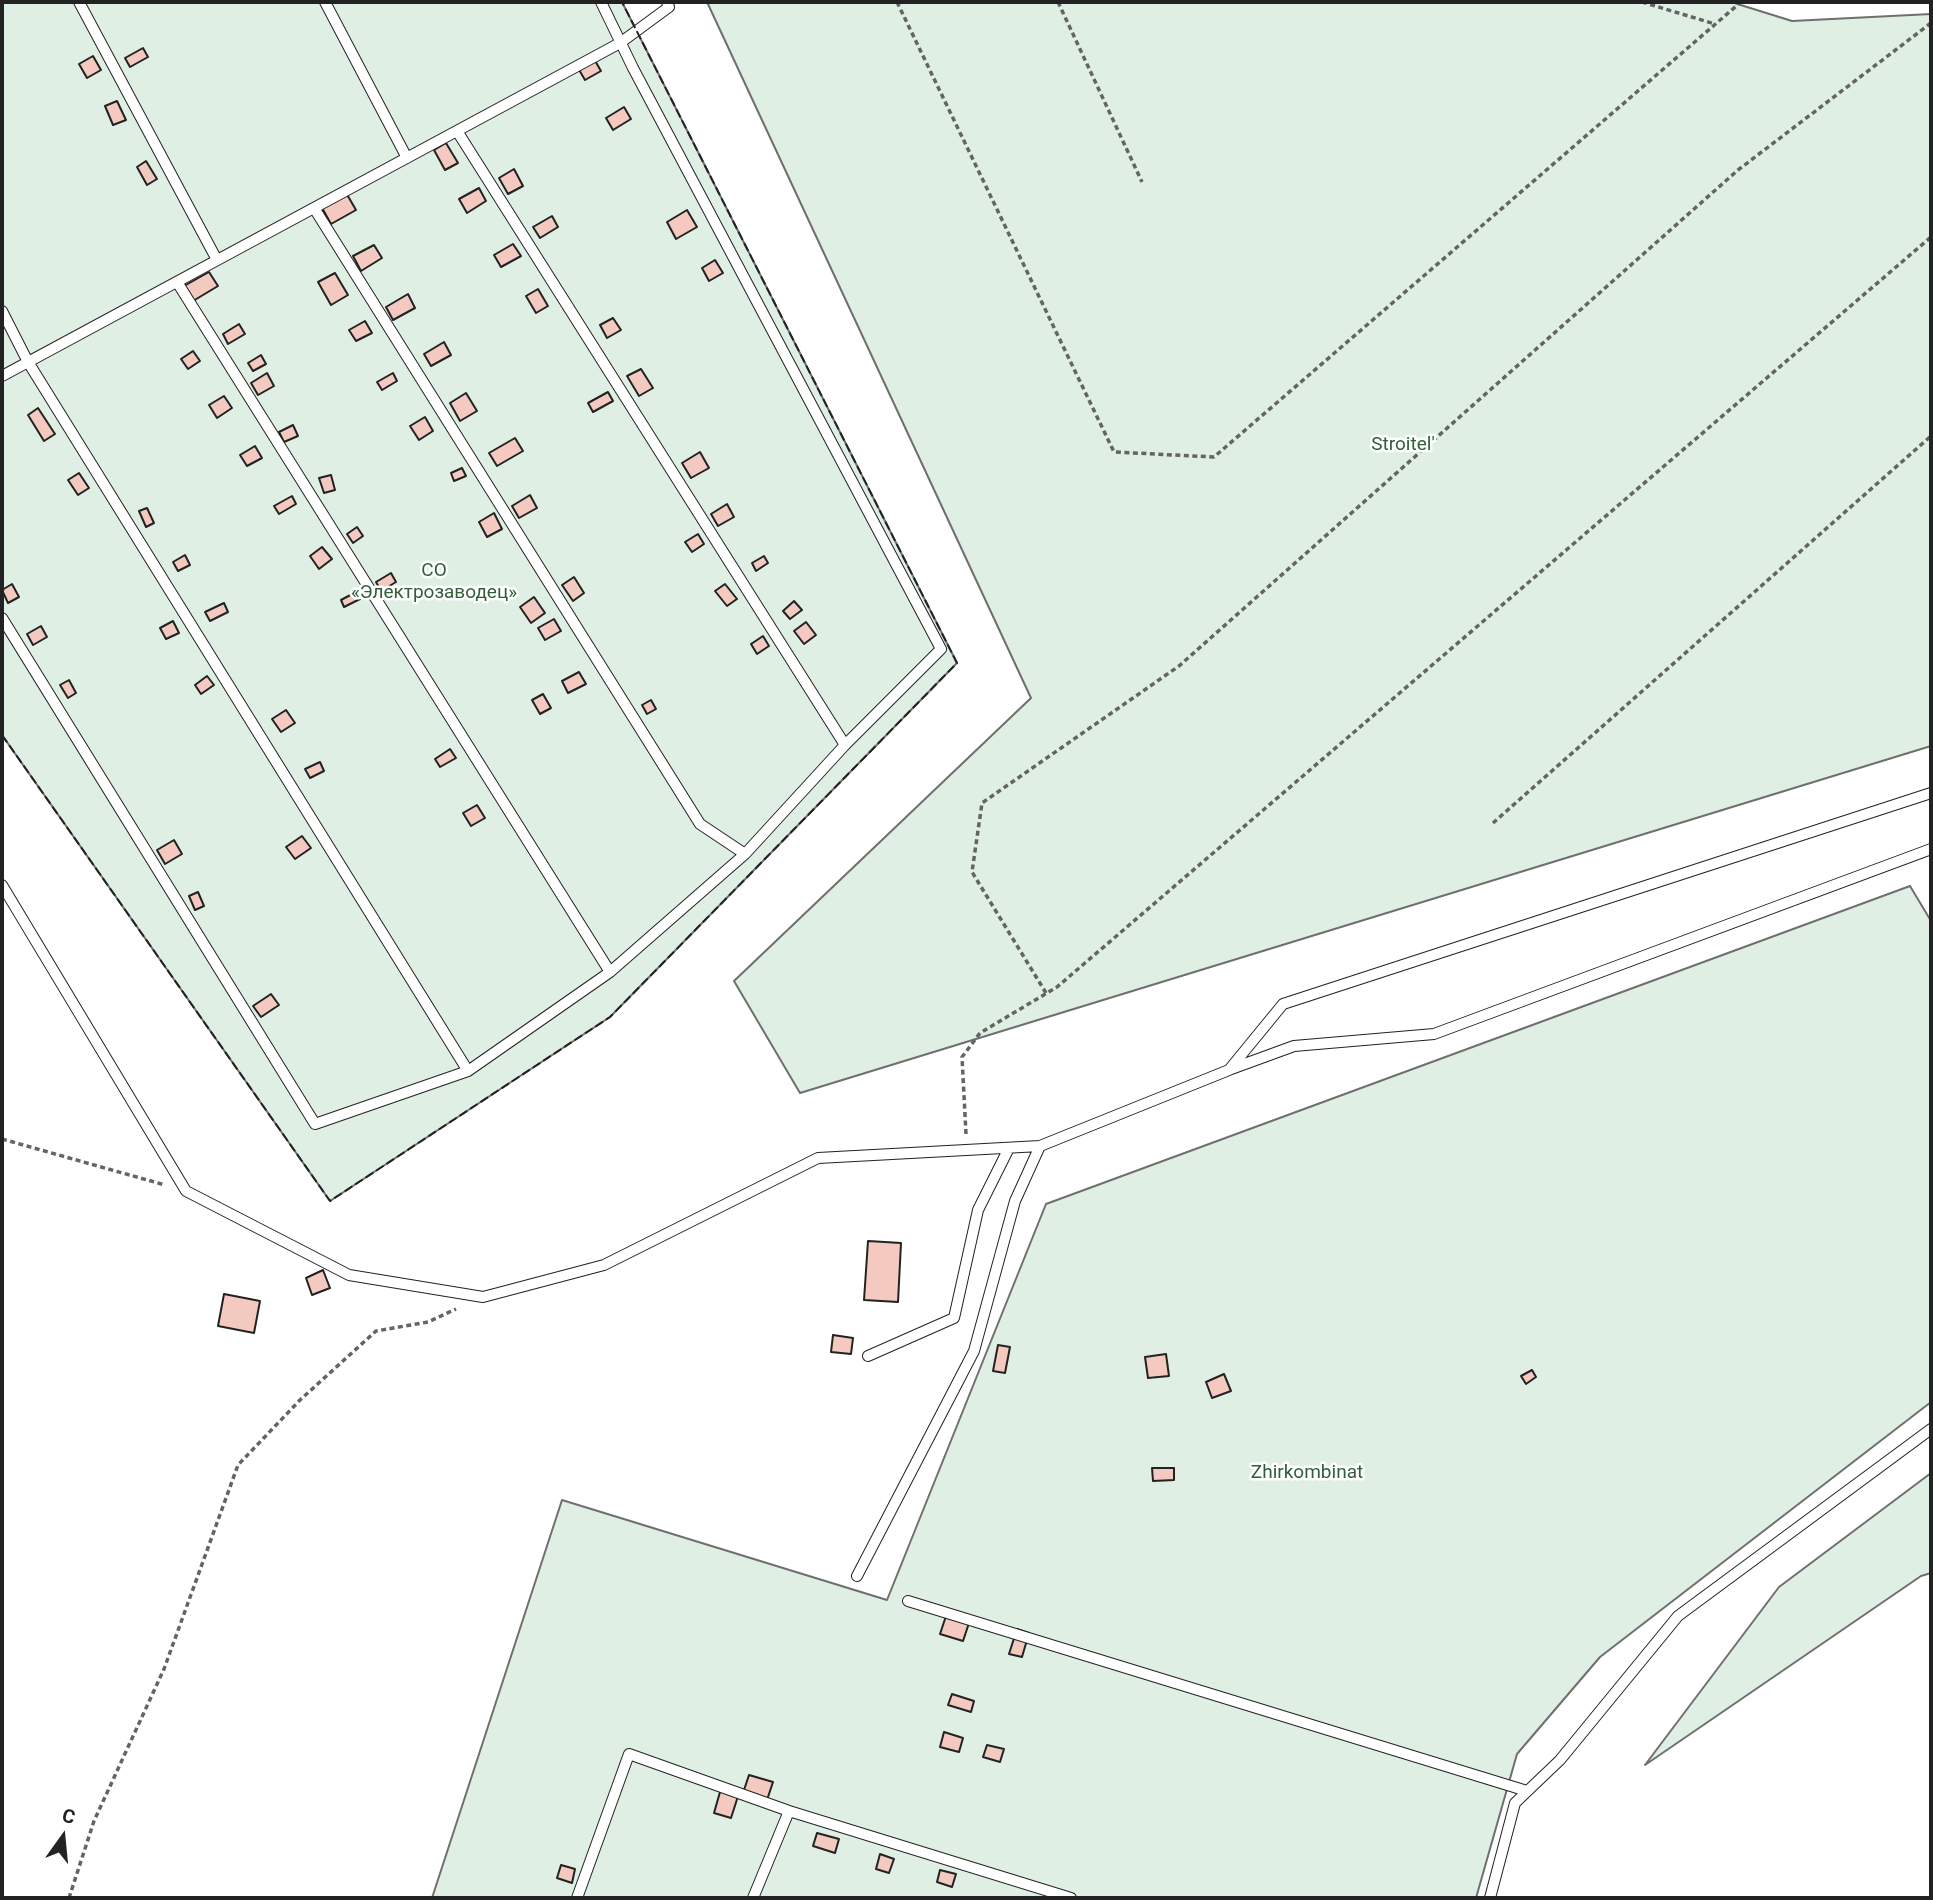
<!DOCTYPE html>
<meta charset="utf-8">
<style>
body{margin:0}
#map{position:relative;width:1933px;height:1900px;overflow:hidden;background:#fff;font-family:Roboto,sans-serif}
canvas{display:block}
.frame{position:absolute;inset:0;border:4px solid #222;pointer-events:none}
.north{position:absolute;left:28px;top:1802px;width:70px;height:70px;-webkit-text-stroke:5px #fff;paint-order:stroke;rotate:15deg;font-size:19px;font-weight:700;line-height:28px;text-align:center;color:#222}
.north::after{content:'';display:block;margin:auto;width:24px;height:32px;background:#222;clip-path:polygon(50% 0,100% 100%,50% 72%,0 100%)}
</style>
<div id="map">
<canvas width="1933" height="1900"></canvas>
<div class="frame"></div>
<div class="north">С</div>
</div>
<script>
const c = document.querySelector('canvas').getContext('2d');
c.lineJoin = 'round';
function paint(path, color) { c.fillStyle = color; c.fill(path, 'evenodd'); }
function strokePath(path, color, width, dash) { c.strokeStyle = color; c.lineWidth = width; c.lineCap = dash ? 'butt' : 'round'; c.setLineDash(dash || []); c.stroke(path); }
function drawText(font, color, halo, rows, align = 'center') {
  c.font = font + ' Roboto,sans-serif'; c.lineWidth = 5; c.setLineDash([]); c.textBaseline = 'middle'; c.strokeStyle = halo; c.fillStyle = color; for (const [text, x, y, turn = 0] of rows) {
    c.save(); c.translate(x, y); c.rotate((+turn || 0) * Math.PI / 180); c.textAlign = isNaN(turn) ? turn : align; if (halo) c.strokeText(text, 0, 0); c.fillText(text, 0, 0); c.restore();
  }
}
const green = new Path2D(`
 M 2,2 L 622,2 L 957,663 L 610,1017 L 330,1201 L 2,735 Z
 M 707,2 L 1731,2 L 1792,21 L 1931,14 L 1931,746 L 800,1093 L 734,981 L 1031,698 Z
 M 1910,886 L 1931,921 L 1931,1402 L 1600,1657 L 1517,1754 L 1476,1898 L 432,1898 L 562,1500 L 887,1600 L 1046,1204 Z
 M 1931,1473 L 1931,1573 L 1921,1576 L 1645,1765 L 1779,1587 Z`);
const building = new Path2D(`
 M 143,48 L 148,57 L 130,67 L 125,58 Z
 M 93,56 L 101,70 L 87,78 L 79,64 Z
 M 594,59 L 601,71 L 585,80 L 578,68 Z
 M 117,101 L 126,120 L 113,125 L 105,106 Z
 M 624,107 L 631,119 L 613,130 L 606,118 Z
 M 446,143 L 458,163 L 445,170 L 434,150 Z
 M 146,161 L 157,179 L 147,185 L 137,167 Z
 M 514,169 L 523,186 L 508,194 L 499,178 Z
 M 479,188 L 486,201 L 467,213 L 459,199 Z
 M 345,191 L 356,210 L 331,224 L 321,206 Z
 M 687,210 L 697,227 L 676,239 L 667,222 Z
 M 552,216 L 558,227 L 540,238 L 533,227 Z
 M 513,244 L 521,256 L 501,267 L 494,255 Z
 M 374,245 L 382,258 L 361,271 L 353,256 Z
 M 715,260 L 723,273 L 709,281 L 702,268 Z
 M 209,272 L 218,286 L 193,301 L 184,286 Z
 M 335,273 L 348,295 L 331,305 L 318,282 Z
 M 538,289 L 548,306 L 536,313 L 526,296 Z
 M 408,294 L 415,308 L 393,320 L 386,307 Z
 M 613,318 L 621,330 L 607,338 L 600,325 Z
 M 365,321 L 372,333 L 356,341 L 349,330 Z
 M 239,324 L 245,334 L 228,344 L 223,334 Z
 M 444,342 L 451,355 L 431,366 L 424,354 Z
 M 193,351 L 200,361 L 188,369 L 181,359 Z
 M 261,355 L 266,364 L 253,371 L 248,363 Z
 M 641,369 L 653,388 L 639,396 L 627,376 Z
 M 267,373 L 274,386 L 258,395 L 251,383 Z
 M 393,373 L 397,381 L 382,390 L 377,382 Z
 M 608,392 L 613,401 L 593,412 L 588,403 Z
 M 466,393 L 477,411 L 460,421 L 450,403 Z
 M 224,396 L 232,408 L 217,418 L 209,405 Z
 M 38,408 L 55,434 L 44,441 L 28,415 Z
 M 425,417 L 433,431 L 419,440 L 410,426 Z
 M 293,425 L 298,436 L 284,442 L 279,432 Z
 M 515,438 L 523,451 L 497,466 L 489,453 Z
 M 255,446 L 262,458 L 247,466 L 240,455 Z
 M 700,452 L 709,468 L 691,478 L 682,463 Z
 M 462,468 L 466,476 L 454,481 L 451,473 Z
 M 79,473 L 89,488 L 78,495 L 68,480 Z
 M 331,475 L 335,490 L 324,493 L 319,478 Z
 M 530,495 L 537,508 L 519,518 L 512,506 Z
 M 292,496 L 296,504 L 279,514 L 274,506 Z
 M 727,504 L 734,517 L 718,526 L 711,514 Z
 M 147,508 L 154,523 L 146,527 L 139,511 Z
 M 494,513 L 502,529 L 487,537 L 479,522 Z
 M 357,527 L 363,536 L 353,543 L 347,534 Z
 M 698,534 L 704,544 L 692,552 L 685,542 Z
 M 322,547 L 332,559 L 319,569 L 310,556 Z
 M 185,555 L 190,565 L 178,571 L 173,562 Z
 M 764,556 L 768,563 L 756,571 L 752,563 Z
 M 391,573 L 396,582 L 381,591 L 376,582 Z
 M 574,577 L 584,593 L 573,601 L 562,585 Z
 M 12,584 L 19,597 L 8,603 L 2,590 Z
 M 725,584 L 737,599 L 727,606 L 715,591 Z
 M 356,592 L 360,599 L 344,607 L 341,600 Z
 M 534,597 L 545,613 L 531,623 L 520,607 Z
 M 794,601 L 802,610 L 790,619 L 783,611 Z
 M 224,603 L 228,612 L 210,621 L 205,612 Z
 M 554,619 L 561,631 L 545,640 L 538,628 Z
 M 173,621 L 179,633 L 166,639 L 160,628 Z
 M 806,622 L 816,635 L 804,644 L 794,631 Z
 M 41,626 L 47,637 L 33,645 L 27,634 Z
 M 763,636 L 769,646 L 757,654 L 751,644 Z
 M 579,672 L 586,684 L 568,693 L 562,681 Z
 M 207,676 L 214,685 L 201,694 L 195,685 Z
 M 69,680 L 76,693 L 68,698 L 60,685 Z
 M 543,694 L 551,708 L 540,714 L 532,700 Z
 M 651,700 L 656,709 L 647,714 L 642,705 Z
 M 286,710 L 295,723 L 281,732 L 272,719 Z
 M 450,749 L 456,758 L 440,767 L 435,759 Z
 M 320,762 L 324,771 L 310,778 L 305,769 Z
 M 477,805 L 485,818 L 471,826 L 463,813 Z
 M 302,836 L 311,848 L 295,859 L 286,847 Z
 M 174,840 L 182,854 L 165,864 L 157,850 Z
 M 198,892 L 204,906 L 195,910 L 189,896 Z
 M 271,994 L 279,1005 L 261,1017 L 253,1006 Z
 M 868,1241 L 901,1243 L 898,1302 L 864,1300 Z
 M 323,1270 L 330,1288 L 312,1295 L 306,1278 Z
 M 224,1294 L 260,1301 L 254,1333 L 218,1326 Z
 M 833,1335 L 853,1338 L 851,1354 L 831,1352 Z
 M 998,1345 L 1010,1347 L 1005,1373 L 993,1371 Z
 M 1166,1354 L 1169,1376 L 1148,1378 L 1145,1357 Z
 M 1532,1370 L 1536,1377 L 1526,1384 L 1521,1376 Z
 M 1224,1374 L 1231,1391 L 1212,1398 L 1206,1382 Z
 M 1152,1468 L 1174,1468 L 1174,1480 L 1153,1481 Z
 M 946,1616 L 969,1623 L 963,1641 L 940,1634 Z
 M 1017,1629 L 1029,1633 L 1022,1657 L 1009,1654 Z
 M 952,1694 L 974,1701 L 971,1712 L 948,1705 Z
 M 944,1732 L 963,1738 L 959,1752 L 940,1747 Z
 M 987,1745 L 1004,1749 L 1000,1762 L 983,1757 Z
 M 749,1775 L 773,1782 L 767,1800 L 743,1793 Z
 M 722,1785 L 740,1790 L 731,1818 L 714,1813 Z
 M 817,1833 L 839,1839 L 835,1853 L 813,1846 Z
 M 880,1854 L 894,1859 L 889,1873 L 876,1869 Z
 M 561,1865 L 575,1869 L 572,1883 L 557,1878 Z
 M 940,1870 L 956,1874 L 952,1887 L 937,1882 Z`);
const path = new Path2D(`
 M 897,2 L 1114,452 L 1214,457 L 1741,2
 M 1058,2 L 1142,182
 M 1642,2 L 1715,24
 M 1493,823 L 1931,436
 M 1046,993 L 972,872 L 982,803 L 1179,666 L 1738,170 L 1931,23
 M 966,1134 L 962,1057 L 980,1033 L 1057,987 L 1931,237
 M 2,1139 L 165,1185
 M 69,1898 L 94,1821 L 164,1669 L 238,1465 L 300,1400 L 376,1331 L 428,1322 L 456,1309`);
const service = new Path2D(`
 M 79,2 L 217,260
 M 325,2 L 407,158
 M 457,131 L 845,745
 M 314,208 L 700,824 L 745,854
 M 177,282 L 610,972
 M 2,311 L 28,362 L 468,1071
 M 2,376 L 620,43 L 669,7 L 667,2
 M 2,618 L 315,1124 L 468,1071 L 610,972 L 745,854 L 845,745 L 941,649 L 633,68 L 601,2
 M 2,885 L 186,1191 L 349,1275 L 483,1297 L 604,1265 L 818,1158 L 1040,1146 L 1229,1070 L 1283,1004 L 1931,793
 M 1231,1069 L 1294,1046 L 1434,1034 L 1931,849
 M 868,1356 L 954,1318 L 978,1210 L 1009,1148
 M 857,1576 L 974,1351 L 1015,1201 L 1040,1146
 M 908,1601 L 1527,1791
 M 577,1898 L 629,1754 L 789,1811 L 1071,1898
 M 753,1898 L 789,1811
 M 1490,1898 L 1515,1803 L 1560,1760 L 1678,1616 L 1931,1429`);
const fence = new Path2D(`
 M 2,735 L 330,1201 L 610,1017 L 957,663 L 622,2`);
const parkNames = [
 ["Stroitel'",1403,445],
 ["СО",434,571],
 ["«Электрозаводец»",434,593],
 ["Zhirkombinat",1307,1473]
];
paint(green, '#e0efe3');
strokePath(green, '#6f6f6f', 2);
paint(building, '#f3c9c0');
strokePath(building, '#222', 2);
strokePath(service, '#222', 12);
strokePath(path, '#646464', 3.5, [5, 3.5]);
strokePath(service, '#fff', 10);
strokePath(fence, '#222', 2, [9, 3.5]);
drawText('19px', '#2f5e38', '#fff', parkNames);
</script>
